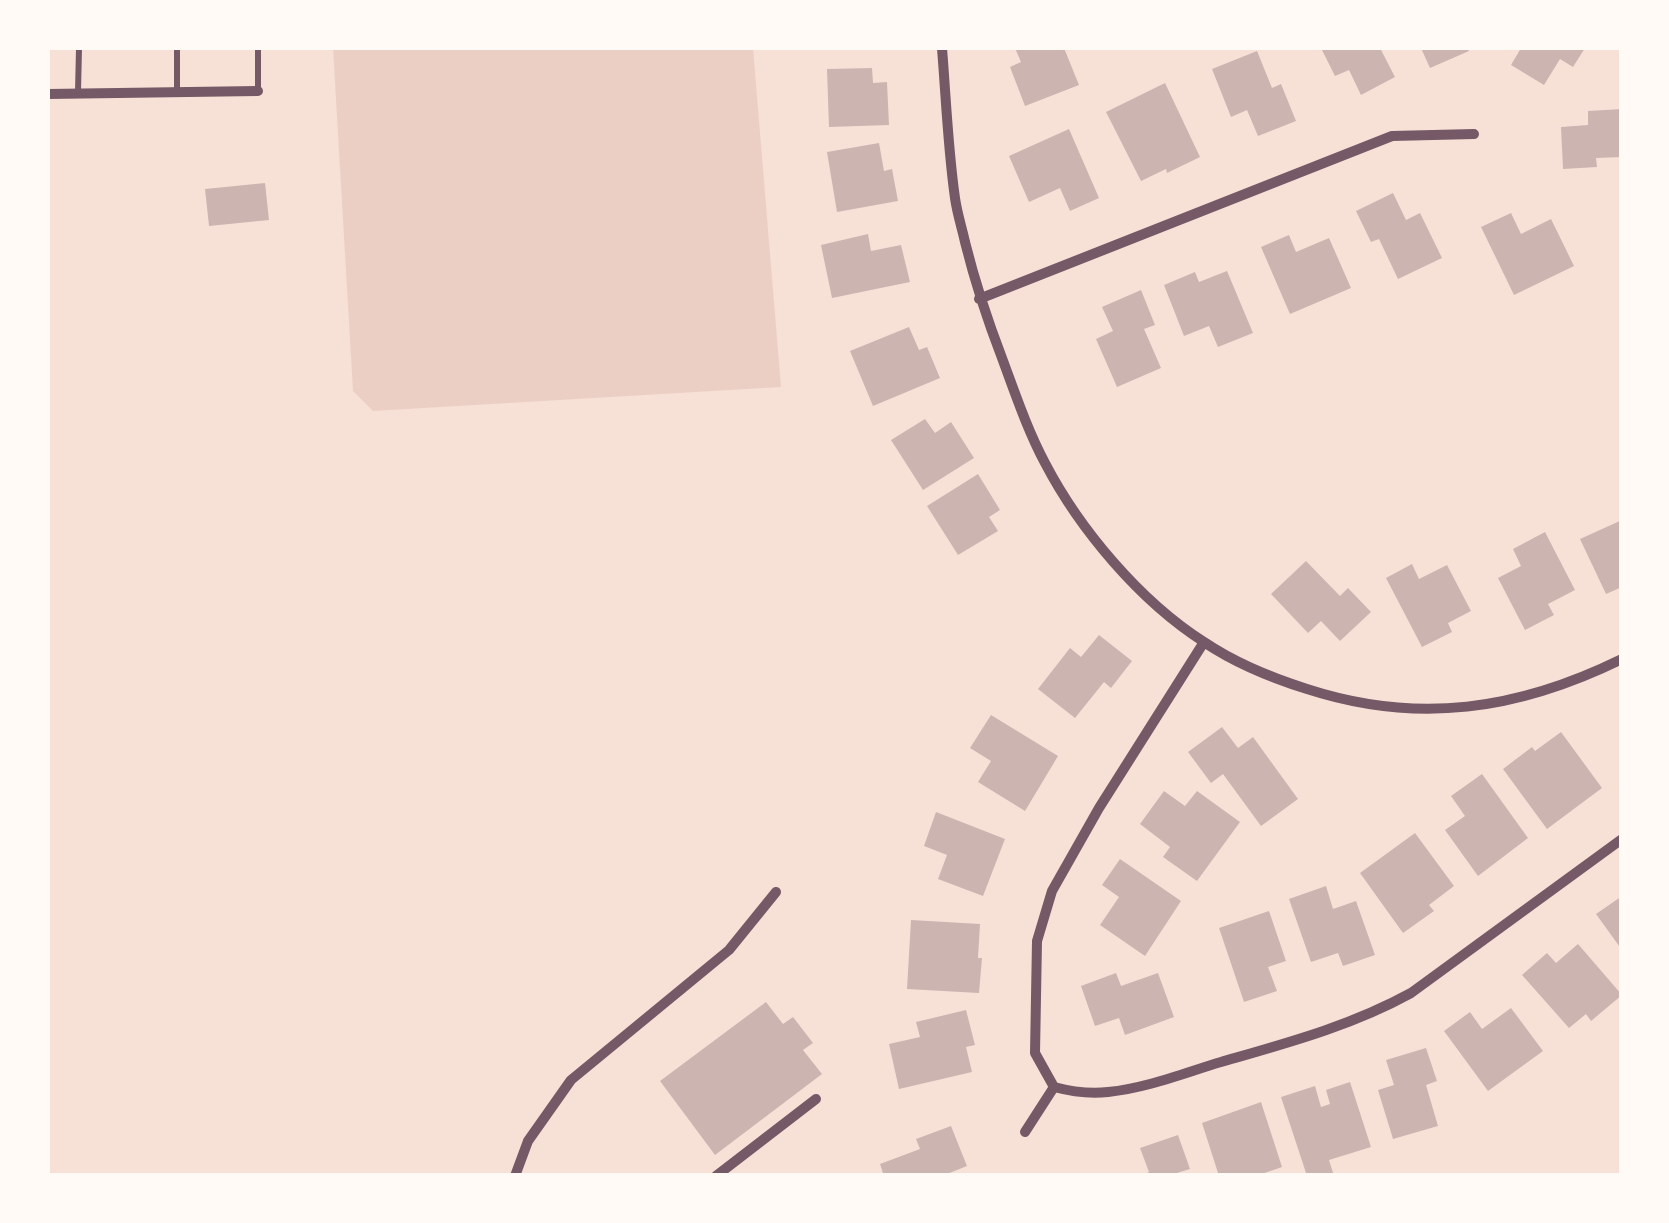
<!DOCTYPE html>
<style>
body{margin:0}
#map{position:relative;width:1669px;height:1223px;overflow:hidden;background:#f7e1d7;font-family:"Fira Sans",sans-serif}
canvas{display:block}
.frame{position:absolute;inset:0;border:50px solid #fffaf5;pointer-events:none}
</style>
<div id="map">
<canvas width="1669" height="1223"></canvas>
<div class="frame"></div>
</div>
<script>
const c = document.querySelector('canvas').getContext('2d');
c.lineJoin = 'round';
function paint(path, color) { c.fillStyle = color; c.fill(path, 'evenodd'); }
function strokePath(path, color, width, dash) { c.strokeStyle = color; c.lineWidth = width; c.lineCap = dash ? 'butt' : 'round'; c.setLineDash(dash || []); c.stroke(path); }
const green = new Path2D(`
 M 333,48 L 753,48 L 781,387 L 373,411 L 353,391 Z`);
const building = new Path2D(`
 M 1015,48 L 1064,48 L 1079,85 L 1025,106 L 1010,67 L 1021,62 Z
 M 1321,48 L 1380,48 L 1395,77 L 1361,95 L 1349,70 L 1335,76 Z
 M 1421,48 L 1467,48 L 1469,51 L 1430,68 Z
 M 1521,48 L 1585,48 L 1573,67 L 1560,59 L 1544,85 L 1511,65 Z
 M 1257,51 L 1272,88 L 1281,84 L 1296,121 L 1258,136 L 1247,110 L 1231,117 L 1212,69 Z
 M 872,68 L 873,83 L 887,82 L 889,125 L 829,127 L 827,69 Z
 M 1165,83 L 1200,157 L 1167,173 L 1166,169 L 1141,181 L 1106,112 Z
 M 1622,109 L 1622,157 L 1596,158 L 1597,167 L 1563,169 L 1561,127 L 1588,125 L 1588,111 Z
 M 1069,129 L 1099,198 L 1070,211 L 1060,188 L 1029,202 L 1009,156 Z
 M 879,143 L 884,171 L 892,169 L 898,201 L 837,212 L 827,152 Z
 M 265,183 L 269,220 L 209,226 L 205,189 Z
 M 1393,193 L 1406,220 L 1420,213 L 1442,258 L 1398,279 L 1379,239 L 1371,242 L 1356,211 Z
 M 1511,213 L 1521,234 L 1551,219 L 1574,266 L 1514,295 L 1481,227 Z
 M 868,234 L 871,251 L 901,245 L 910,282 L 832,298 L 821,245 Z
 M 1289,235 L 1296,252 L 1329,238 L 1351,288 L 1290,314 L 1261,247 Z
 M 1227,271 L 1253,333 L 1218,347 L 1209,326 L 1184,336 L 1164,285 L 1195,272 L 1199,282 Z
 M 1141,290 L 1155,325 L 1144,329 L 1161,368 L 1117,387 L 1096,339 L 1113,331 L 1102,307 Z
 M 909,327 L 919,350 L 927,347 L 940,378 L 873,406 L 850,351 Z
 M 925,419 L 935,433 L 951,422 L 974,458 L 923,490 L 891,440 Z
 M 978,474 L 1000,510 L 989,517 L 998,531 L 958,555 L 927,506 Z
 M 1622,520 L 1622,587 L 1606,594 L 1580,539 Z
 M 1545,532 L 1575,590 L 1548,604 L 1554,615 L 1525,630 L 1498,578 L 1521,566 L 1513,549 Z
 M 1306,561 L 1340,596 L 1348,588 L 1371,612 L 1340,641 L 1321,621 L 1308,633 L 1271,594 Z
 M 1412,564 L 1419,579 L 1447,565 L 1471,611 L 1448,623 L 1452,632 L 1422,647 L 1386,578 Z
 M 1099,635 L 1132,661 L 1111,688 L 1104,682 L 1075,718 L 1038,689 L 1070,648 L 1081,657 Z
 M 991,715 L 1058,756 L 1025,811 L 978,782 L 991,761 L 970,748 Z
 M 1222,727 L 1238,748 L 1253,737 L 1298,799 L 1261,826 L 1223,774 L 1211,783 L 1188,752 Z
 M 1561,732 L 1602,788 L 1547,829 L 1503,769 L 1532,747 L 1535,751 Z
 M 1482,774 L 1528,838 L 1478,876 L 1445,830 L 1465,816 L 1451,796 Z
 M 1164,791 L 1185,806 L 1197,791 L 1240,822 L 1197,881 L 1163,857 L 1170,847 L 1140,824 Z
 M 936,812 L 1005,839 L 983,896 L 938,879 L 947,855 L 924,846 Z
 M 1415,833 L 1454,886 L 1429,905 L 1434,911 L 1403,933 L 1360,873 Z
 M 1120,859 L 1181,901 L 1145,956 L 1100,925 L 1119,897 L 1102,885 Z
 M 1326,886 L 1333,909 L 1356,901 L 1375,955 L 1343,966 L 1338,953 L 1311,962 L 1289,899 Z
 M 1622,896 L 1622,950 L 1596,914 Z
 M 1269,911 L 1286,961 L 1268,967 L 1277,991 L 1244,1002 L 1219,928 Z
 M 911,920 L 980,924 L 978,958 L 982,958 L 979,993 L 907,989 Z
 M 1578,944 L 1622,995 L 1591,1021 L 1586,1014 L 1569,1028 L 1522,975 L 1547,953 L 1556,963 Z
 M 1116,973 L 1121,986 L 1158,973 L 1174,1017 L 1125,1035 L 1119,1018 L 1095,1026 L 1081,986 Z
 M 766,1002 L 783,1024 L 793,1017 L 813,1043 L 803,1050 L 822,1074 L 715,1155 L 660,1081 Z
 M 1511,1008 L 1543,1051 L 1488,1091 L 1444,1031 L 1470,1012 L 1482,1029 Z
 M 966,1010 L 975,1045 L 966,1047 L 972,1072 L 899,1089 L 889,1044 L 920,1037 L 916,1022 Z
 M 1426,1048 L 1437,1081 L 1426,1085 L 1438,1126 L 1393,1139 L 1378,1090 L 1394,1085 L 1386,1060 Z
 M 1350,1082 L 1371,1147 L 1329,1160 L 1334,1176 L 1307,1176 L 1281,1097 L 1315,1086 L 1321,1107 L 1330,1104 L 1326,1090 Z
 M 1261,1102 L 1282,1167 L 1256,1176 L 1219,1176 L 1202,1123 Z
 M 951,1126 L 967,1166 L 942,1176 L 884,1176 L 880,1164 L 920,1149 L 916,1139 Z
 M 1178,1135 L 1190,1169 L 1177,1173 L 1178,1176 L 1141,1176 L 1149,1172 L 1140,1148 Z`);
const service = new Path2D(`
 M 177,48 L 177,92
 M 258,48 L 258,91
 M 78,92 L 79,48`);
const minor = new Path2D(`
 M 942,48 C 946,98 948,149 955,198 C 957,213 962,228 965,242 C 975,282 987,319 1002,358 C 1015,393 1027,429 1045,463 C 1080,530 1140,601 1204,642 C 1235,663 1272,678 1307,689 C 1418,725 1518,710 1622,659
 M 48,94 L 258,91
 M 979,299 L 1392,136 L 1474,134
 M 1204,642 L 1099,808 L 1052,891 L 1037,941 L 1035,1053 L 1054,1087 C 1073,1092 1089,1094 1108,1092 C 1147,1088 1184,1073 1221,1062 C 1287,1043 1351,1026 1411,993 L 1622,839
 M 1025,1132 L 1054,1087
 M 515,1176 L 528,1141 L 571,1080 L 729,950 L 776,892
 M 716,1176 L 816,1099`);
paint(green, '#ebcfc5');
paint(building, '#ccb4b1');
strokePath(service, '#755966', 6);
strokePath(minor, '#755966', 10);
</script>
